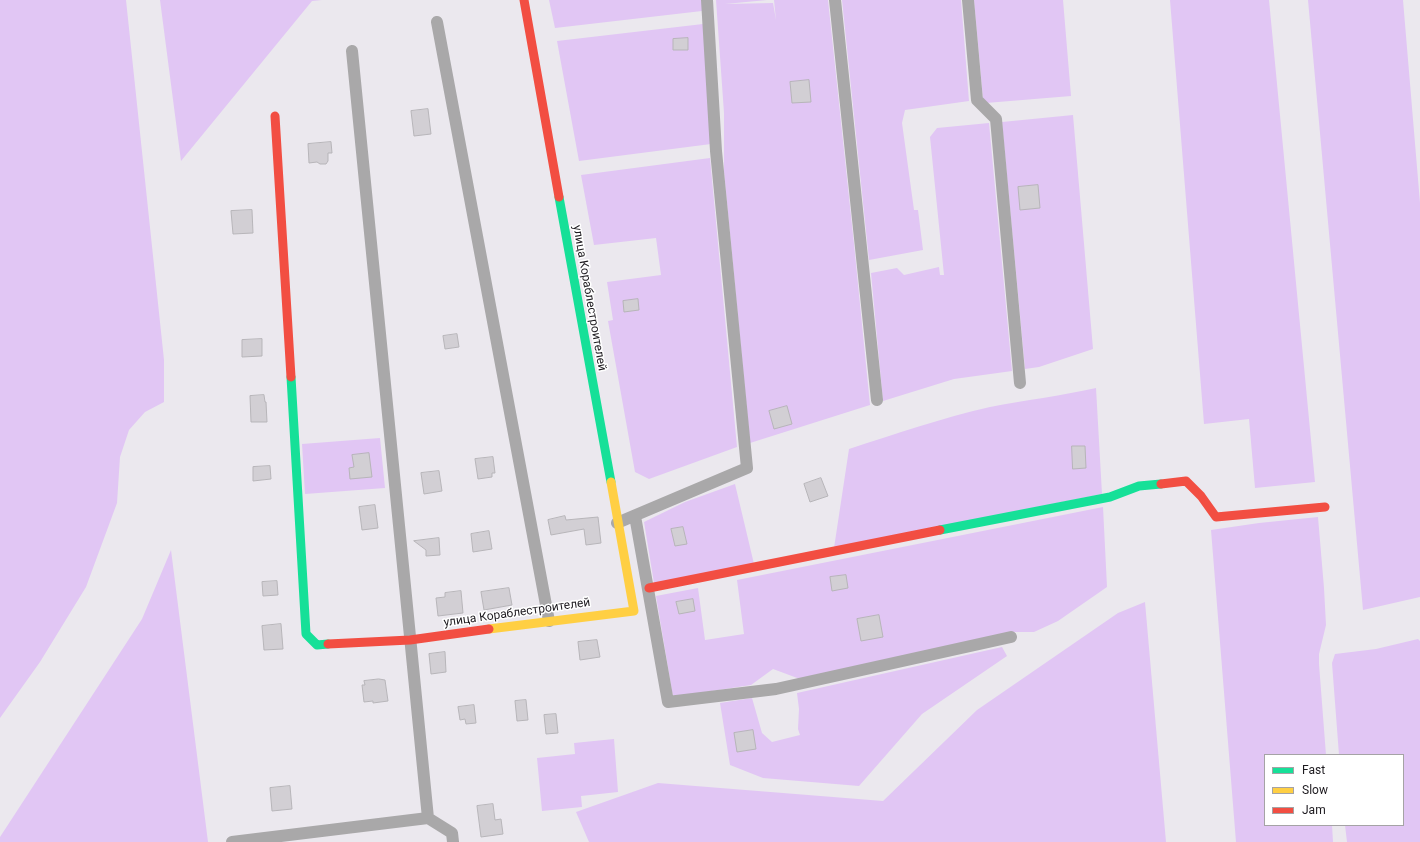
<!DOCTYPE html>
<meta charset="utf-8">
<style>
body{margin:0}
#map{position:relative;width:1420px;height:842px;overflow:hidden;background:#ebe8ee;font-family:Roboto,sans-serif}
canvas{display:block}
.legend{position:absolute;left:1264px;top:754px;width:140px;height:72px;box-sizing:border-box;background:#fff;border:1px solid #a5a3a5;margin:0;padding:5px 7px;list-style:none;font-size:12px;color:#1d1a1f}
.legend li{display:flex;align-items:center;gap:8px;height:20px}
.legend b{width:20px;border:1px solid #a5a3a5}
</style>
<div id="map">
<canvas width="1420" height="842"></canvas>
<ul class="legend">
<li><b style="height:5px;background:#16e098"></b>Fast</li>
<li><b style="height:5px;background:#ffcf43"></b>Slow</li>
<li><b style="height:5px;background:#f24e42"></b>Jam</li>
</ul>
</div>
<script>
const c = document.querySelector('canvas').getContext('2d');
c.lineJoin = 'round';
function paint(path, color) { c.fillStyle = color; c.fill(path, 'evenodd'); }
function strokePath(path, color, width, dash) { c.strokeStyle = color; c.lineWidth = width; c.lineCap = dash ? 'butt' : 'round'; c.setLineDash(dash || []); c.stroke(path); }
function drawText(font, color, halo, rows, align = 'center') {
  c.font = font + ' Roboto,sans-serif'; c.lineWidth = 3; c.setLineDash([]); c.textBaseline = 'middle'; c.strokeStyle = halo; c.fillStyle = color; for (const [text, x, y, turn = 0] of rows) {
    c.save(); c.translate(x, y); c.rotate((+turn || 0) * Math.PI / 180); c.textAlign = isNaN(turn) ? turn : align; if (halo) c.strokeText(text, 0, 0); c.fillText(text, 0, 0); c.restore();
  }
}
const green = new Path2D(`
 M 0,0 L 126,0 L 164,360 L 164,402 L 145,412 L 129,430 L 120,457 L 117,503 L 86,587 L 40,662 L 0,718 Z
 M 160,0 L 322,0 L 312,1 L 181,161 Z
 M 549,0 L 702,0 L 702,11 L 555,28 Z
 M 716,0 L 767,0 L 725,4 L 773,3 L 776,20 L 774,0 L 828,0 L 854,244 L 870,405 L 750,443 L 724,171 L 724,113 Z
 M 842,0 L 961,0 L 969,101 L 905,110 L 902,123 L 914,210 L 918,210 L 923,250 L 869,260 Z
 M 974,0 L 1063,0 L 1071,96 L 986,103 L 983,99 Z
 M 1170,0 L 1269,0 L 1315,482 L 1255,488 L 1249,419 L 1204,424 Z
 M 1308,0 L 1403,0 L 1420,203 L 1420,597 L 1363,610 Z
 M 703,24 L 711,144 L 579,161 L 557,41 Z
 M 1073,115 L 1093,349 L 1039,367 L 1025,369 L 1002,122 Z
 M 989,123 L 1012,371 L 954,379 L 883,401 L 871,273 L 897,268 L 904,275 L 939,267 L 940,275 L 944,275 L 930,137 L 937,128 Z
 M 710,158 L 737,447 L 649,479 L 635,472 L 608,321 L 613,320 L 607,282 L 661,275 L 656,238 L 594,245 L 581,175 Z
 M 1096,388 L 1102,494 L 834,548 L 849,449 C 895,434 942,418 990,407 C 1025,400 1061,396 1096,388 Z
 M 380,438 L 385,488 L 305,494 L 302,444 Z
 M 735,484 L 754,564 L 654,583 L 644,522 L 685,502 Z
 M 1103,507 L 1107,587 L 1058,621 L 1034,632 L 1011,632 L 800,679 L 773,669 L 751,685 L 673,697 L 656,596 L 698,588 L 705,640 L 744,634 L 737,580 Z
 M 1318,517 L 1324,588 L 1326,625 L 1319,654 L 1319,664 L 1326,755 L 1265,755 L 1265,825 L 1332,825 L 1333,842 L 1236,842 L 1211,530 L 1259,523 Z
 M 171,550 L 208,842 L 0,842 L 0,837 L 142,619 Z
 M 1145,602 L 1166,842 L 589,842 L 576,812 L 658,783 L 883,801 L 977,710 L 1118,613 Z
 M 1418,639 L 1420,641 L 1420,842 L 1347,842 L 1345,825 L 1403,825 L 1403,755 L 1339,755 L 1332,663 L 1335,654 L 1376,649 Z
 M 1002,647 L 1007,656 L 922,714 L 859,786 L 763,778 L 730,765 L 720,703 L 752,698 L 762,733 L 772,742 L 800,735 L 798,729 L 799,709 L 797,693 Z
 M 614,739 L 618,792 L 581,796 L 582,807 L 542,811 L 537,758 L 575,754 L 574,743 Z`);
const building = new Path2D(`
 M 688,38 L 688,50 L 673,50 L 673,39 Z
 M 809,80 L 811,102 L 792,103 L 790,82 Z
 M 428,109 L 431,134 L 414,136 L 411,111 Z
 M 331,142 L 332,153 L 328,153 L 328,161 L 326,164 L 320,164 L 317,162 L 309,163 L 308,144 Z
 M 1038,185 L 1040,208 L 1020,210 L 1018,187 Z
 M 252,210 L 253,233 L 233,234 L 231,211 Z
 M 638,299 L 639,310 L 624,312 L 623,301 Z
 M 457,334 L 459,347 L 445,349 L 443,336 Z
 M 262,339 L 262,356 L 242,357 L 242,340 Z
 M 264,395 L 265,402 L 266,402 L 267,422 L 251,422 L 250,396 Z
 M 787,406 L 792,424 L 774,429 L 769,411 Z
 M 1072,446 L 1085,446 L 1086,468 L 1073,469 Z
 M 369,453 L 372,477 L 350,479 L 349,468 L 354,467 L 352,455 Z
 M 493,457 L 495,473 L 492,473 L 492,477 L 478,479 L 475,459 Z
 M 270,466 L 271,479 L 253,481 L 253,467 Z
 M 439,471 L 442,491 L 424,494 L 421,473 Z
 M 821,478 L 828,496 L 810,502 L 804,484 Z
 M 375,505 L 378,528 L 362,530 L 359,507 Z
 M 565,516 L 566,520 L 598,517 L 601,543 L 586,545 L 584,529 L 551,535 L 548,520 Z
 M 683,527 L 687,544 L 675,546 L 671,529 Z
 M 489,531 L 492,549 L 473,552 L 471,534 Z
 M 439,538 L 440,555 L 426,556 L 426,550 L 414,541 Z
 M 846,575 L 848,588 L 832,591 L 830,577 Z
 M 277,581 L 278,595 L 263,596 L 262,582 Z
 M 509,588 L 512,605 L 484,610 L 481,592 Z
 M 461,591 L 463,613 L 438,616 L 436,598 L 445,597 L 445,593 Z
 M 693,599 L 695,611 L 679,614 L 676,602 Z
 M 879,615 L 883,637 L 861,641 L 857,619 Z
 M 281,624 L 283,649 L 264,650 L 262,626 Z
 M 597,640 L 600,657 L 580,660 L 578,642 Z
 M 445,652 L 446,672 L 431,674 L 429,654 Z
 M 379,679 L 385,680 L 388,701 L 373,703 L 373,701 L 364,702 L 362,685 L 365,685 L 364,681 Z
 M 526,700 L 528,720 L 517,721 L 515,701 Z
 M 474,705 L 476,723 L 466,724 L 465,719 L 460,720 L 458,707 Z
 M 556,714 L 558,733 L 546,734 L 544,715 Z
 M 753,730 L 756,749 L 737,752 L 734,733 Z
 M 290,786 L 292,809 L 272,811 L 270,788 Z
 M 493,804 L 495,820 L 501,819 L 503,834 L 481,837 L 477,806 Z`);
const street = new Path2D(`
 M 835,0 L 877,400
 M 968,0 L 977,100 L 996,119 L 1020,383
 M 437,22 L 549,621
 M 352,51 L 428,818
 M 635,516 L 668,702 L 776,689 L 1011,637
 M 617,523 L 747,468 L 716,151 L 707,0
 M 232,842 L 428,818 L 452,833 L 453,842`);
const fast = new Path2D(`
 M 559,197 L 611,482
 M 291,377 L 306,634 L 317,645 L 328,644
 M 940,530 L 1110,497 L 1139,486 L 1161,484`);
const slow = new Path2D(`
 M 489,629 L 634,611 L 611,482`);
const jam = new Path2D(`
 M 524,0 L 559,197
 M 275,116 L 291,377
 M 1161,484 L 1186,481 L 1201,496 L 1216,517 L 1325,507
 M 649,588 L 940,530
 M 328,644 L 410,640 L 489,629`);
const streetNames = [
 ["улица Кораблестроителей",589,298,80],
 ["улица Кораблестроителей",517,613,-8]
];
paint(green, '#e1c6f4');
paint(building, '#d2cfd4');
strokePath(building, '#b7b5b9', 1);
strokePath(street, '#a9a8a9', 12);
strokePath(fast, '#16e098', 9);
strokePath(slow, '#ffcf43', 9);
strokePath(jam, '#f24e42', 9);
drawText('12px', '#1d1a1f', '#fff', streetNames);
</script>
